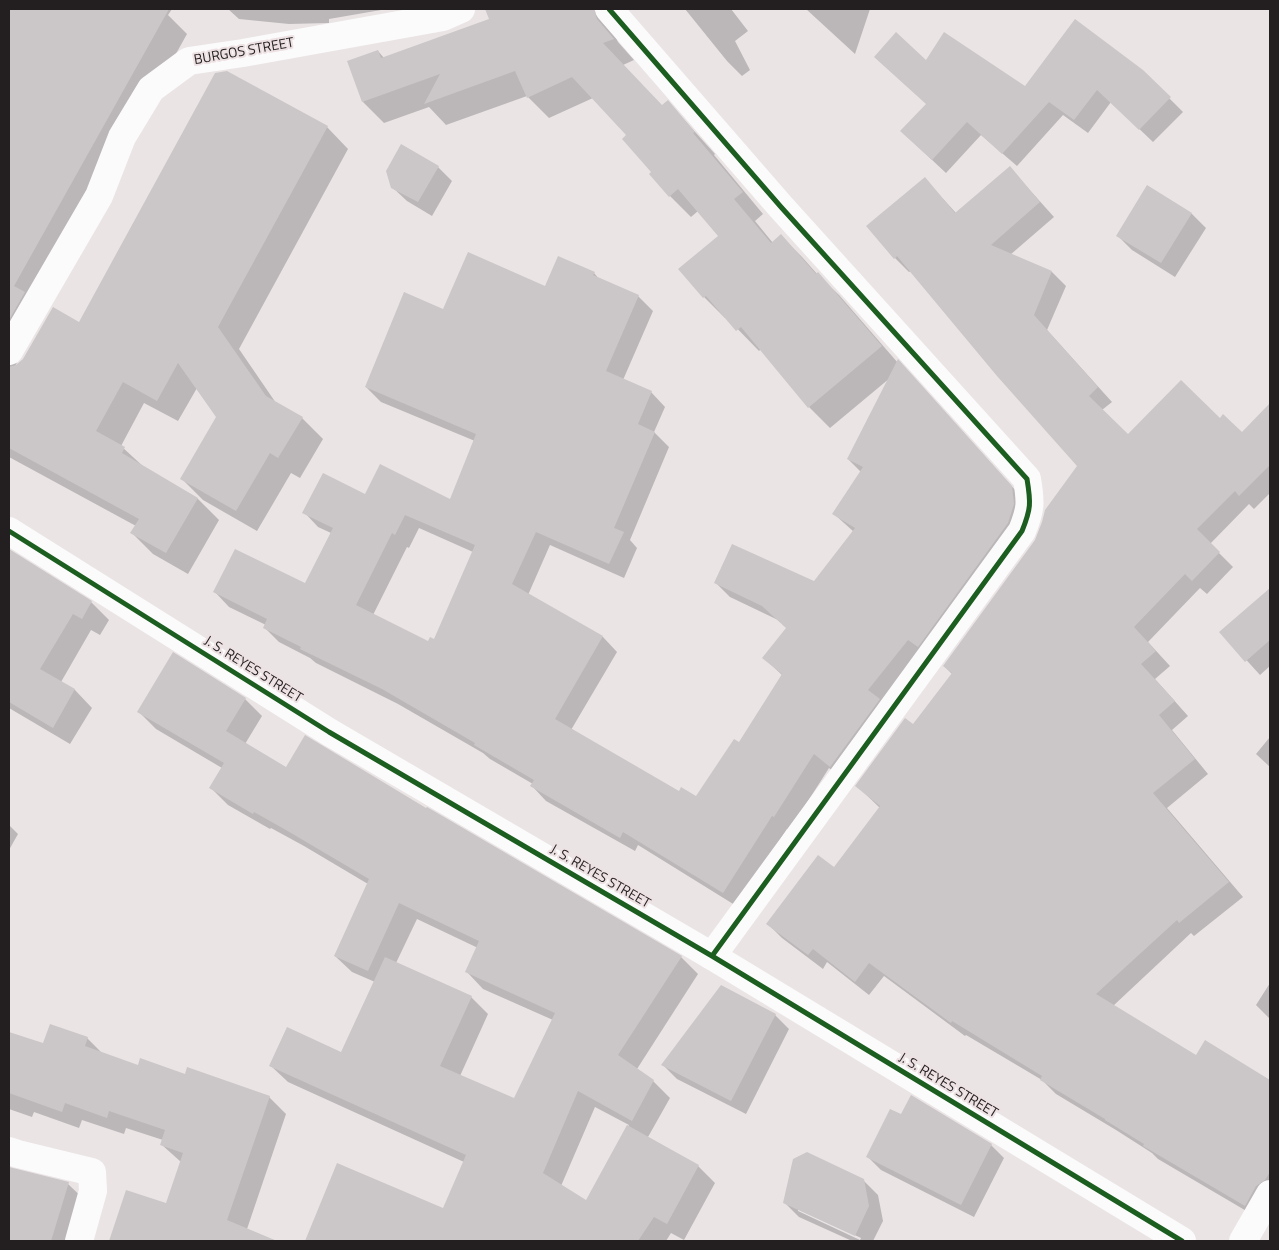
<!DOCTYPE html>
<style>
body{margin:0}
#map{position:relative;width:1279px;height:1250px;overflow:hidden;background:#eae4e5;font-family:"Titillium Web",sans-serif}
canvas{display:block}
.frame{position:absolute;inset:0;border:10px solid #231f20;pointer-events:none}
</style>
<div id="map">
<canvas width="1279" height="1250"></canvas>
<div class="frame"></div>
</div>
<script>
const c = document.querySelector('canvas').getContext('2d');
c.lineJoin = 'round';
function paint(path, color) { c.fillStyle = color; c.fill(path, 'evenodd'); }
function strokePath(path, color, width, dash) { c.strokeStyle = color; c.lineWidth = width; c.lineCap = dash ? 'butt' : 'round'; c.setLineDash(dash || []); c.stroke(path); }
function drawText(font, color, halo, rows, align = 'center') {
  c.font = font + ' "Titillium Web",sans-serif'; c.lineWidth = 4; c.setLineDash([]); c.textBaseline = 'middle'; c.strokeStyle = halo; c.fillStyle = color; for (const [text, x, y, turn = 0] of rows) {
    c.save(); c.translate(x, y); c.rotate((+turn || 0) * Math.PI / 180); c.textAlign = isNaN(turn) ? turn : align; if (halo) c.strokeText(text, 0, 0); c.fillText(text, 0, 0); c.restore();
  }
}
const shadow = new Path2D(`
 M 9,9 L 172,9 L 168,15 L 187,34 L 50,279 L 46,314 L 15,366 L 80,323 L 327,127 L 348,149 L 239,349 L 276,403 L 302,418 L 323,439 L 300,478 L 291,473 L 257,531 L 203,500 L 182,479 L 218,417 L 197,388 L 178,421 L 144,403 L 121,446 L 146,469 L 198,499 L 219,520 L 188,574 L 153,554 L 132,533 L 136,526 L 9,457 Z
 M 228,9 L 387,9 L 329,19 L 329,23 L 289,24 L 239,19 Z
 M 486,9 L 583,9 L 585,14 L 594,10 L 615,31 L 615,35 L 618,42 L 634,60 L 623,65 L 662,106 L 668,102 L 715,154 L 714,155 L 763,214 L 755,221 L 773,243 L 781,236 L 802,257 L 818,275 L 839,295 L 898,363 L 912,376 L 1026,502 L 845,781 L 829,768 L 789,831 L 787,829 L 738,907 L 638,845 L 635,851 L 546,801 L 532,786 L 533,784 L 490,759 L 483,753 L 398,704 L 316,663 L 310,658 L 279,642 L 264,627 L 266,625 L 229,607 L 215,592 L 306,584 L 331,533 L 318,527 L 304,512 L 366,495 L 450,501 L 475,441 L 381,402 L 366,387 L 444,310 L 546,288 L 594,273 L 600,280 L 638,296 L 653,311 L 623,380 L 651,392 L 665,407 L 654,432 L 669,447 L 630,540 L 637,548 L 624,578 L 550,545 L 528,595 L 603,637 L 617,652 L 571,730 L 679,792 L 697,798 L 739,744 L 782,675 L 764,658 L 787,628 L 778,620 L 730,597 L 716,583 L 814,583 L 854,532 L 834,514 L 861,472 L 848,459 L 890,378 L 830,428 L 809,407 L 761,349 L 759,351 L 726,317 L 725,318 L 704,297 L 719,236 L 698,211 L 691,217 L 670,196 L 628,135 L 593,98 L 549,118 L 527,96 L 446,125 L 429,107 L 384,123 L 363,102 L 378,51 L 384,58 L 491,20 ZM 419,528 L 473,552 L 435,641 L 428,643 L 373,615 L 407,547 L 409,548 Z
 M 685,9 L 731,9 L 748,31 L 735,41 L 750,70 L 742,76 L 727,61 Z
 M 806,9 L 870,9 L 855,54 Z
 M 927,62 L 1026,88 L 1142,71 L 1183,112 L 1153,142 L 1111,102 L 1088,133 L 1063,115 L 1017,166 L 981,135 L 946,173 L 916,145 L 927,104 Z
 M 438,167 L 452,181 L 432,216 L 407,201 L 392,187 Z
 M 1010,168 L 1054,217 L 1010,255 L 1052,272 L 1066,286 L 1047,330 L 1112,402 L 1102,410 L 1128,436 L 1220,419 L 1242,434 L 1270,405 L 1270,493 L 1254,509 L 1249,504 L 1210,544 L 1233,567 L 1207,594 L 1200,588 L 1148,642 L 1170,666 L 1155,679 L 1188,716 L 1172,730 L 1208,774 L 1167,808 L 1243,897 L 1194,936 L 1191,933 L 1113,1006 L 1197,1057 L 1206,1042 L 1270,1081 L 1270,1201 L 1260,1219 L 1158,1159 L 1152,1153 L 1116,1130 L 1056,1094 L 1042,1080 L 966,1035 L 965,1036 L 884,976 L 869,995 L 827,962 L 823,969 L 782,938 L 768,924 L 835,869 L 880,808 L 857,786 L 913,726 L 953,675 L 944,666 L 1036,541 L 1079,466 L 911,271 L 909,272 L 895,258 L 925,179 L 956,213 Z
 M 1148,187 L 1192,214 L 1206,228 L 1175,277 L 1132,250 L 1118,236 Z
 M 9,547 L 11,552 L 91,602 L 109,620 L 100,635 L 91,630 L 61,682 L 75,690 L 92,708 L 70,744 L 9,708 Z
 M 1270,590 L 1270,666 L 1260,675 L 1221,632 Z
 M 245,699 L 262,716 L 245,744 L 287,768 L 427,810 L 681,957 L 698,974 L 637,1069 L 653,1081 L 670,1098 L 648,1137 L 698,1166 L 715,1183 L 684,1240 L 671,1233 L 666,1241 L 306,1241 L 338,1165 L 444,1209 L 464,1162 L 288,1082 L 271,1066 L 342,1054 L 375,982 L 352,972 L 335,956 L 368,884 L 304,846 L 271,828 L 270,829 L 228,805 L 211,788 L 222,768 L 156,729 L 139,712 ZM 417,919 L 478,948 L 467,972 L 483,989 L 553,1020 L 515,1100 L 460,1076 L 488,1014 L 471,997 L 396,963 ZM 595,1107 L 629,1125 L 586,1202 L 561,1186 Z
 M 1270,737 L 1270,767 L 1256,754 Z
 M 9,825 L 18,834 L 9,850 Z
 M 1270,983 L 1270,1019 L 1256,1005 Z
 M 775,1015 L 789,1029 L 746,1114 L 677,1079 L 663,1065 Z
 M 9,1033 L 43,1045 L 87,1038 L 103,1054 L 139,1066 L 186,1075 L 269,1097 L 286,1114 L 247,1229 L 276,1241 L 147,1241 L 134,1237 L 167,1205 L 181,1162 L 162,1145 L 163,1140 L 126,1128 L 124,1134 L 82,1120 L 79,1128 L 34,1112 L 32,1117 L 9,1109 Z
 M 902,1116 L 991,1145 L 1004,1158 L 974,1217 L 881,1170 L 867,1156 Z
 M 9,1168 L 68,1184 L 89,1204 L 79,1241 L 9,1241 Z
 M 863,1180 L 878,1195 L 883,1221 L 873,1241 L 852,1241 L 799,1217 L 784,1202 ZM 798,1208 L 861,1238 L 860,1240 L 798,1211 Z`);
const building = new Path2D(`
 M 9,9 L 169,9 L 14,286 L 25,292 L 9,320 Z
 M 485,9 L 594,9 L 597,19 L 614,39 L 603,43 L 662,105 L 668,100 L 695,132 L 693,133 L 743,192 L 734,199 L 771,243 L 781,234 L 816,274 L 818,272 L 882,346 L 808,408 L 741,327 L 736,331 L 706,296 L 703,298 L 678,269 L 718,236 L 678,189 L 669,197 L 649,174 L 651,172 L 622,139 L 626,135 L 572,77 L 527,98 L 515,71 L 424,104 L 440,74 L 362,102 L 347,61 L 378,50 L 381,58 L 489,19 Z
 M 1075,19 L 1143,70 L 1171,97 L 1139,130 L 1097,90 L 1074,120 L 1049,102 L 1002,154 L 967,122 L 932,160 L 900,131 L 926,104 L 874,57 L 896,32 L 926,60 L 944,32 L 1025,86 Z
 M 227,71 L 328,126 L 218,327 L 266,396 L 303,417 L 278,458 L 270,453 L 236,511 L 180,479 L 216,417 L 178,363 L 157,401 L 123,382 L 96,431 L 125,447 L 122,453 L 198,498 L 166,553 L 130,533 L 139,519 L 9,448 L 9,367 L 16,365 L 23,359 L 53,307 L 79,322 L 215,73 Z
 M 401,144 L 439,166 L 418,202 L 391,188 L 386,171 Z
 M 1010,166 L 1040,202 L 991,245 L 1052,271 L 1034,315 L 1098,387 L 1089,396 L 1128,434 L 1181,380 L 1220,418 L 1223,414 L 1242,432 L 1270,403 L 1270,465 L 1239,496 L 1235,491 L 1197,529 L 1220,552 L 1192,581 L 1185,574 L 1134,627 L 1156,651 L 1141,664 L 1175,701 L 1159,715 L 1195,759 L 1153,793 L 1229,882 L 1179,923 L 1177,920 L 1096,994 L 1196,1055 L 1205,1040 L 1270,1080 L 1270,1172 L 1265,1180 L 1256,1186 L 1245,1206 L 1143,1146 L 1144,1144 L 1105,1120 L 1105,1119 L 1040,1080 L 1042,1076 L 952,1021 L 951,1023 L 869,963 L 855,982 L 813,949 L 808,955 L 766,924 L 818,855 L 834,867 L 880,806 L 855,786 L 905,718 L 913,724 L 952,673 L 943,666 L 1035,540 L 1042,522 L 1045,510 L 1077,466 L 997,376 L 897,256 L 894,259 L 866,226 L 925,177 L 955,213 Z
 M 1147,185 L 1192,213 L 1161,263 L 1116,236 Z
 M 468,252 L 545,286 L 558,256 L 595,272 L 593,275 L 639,295 L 606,371 L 652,391 L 638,424 L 655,432 L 614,528 L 624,532 L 609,564 L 536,532 L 512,584 L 603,636 L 555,719 L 679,791 L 681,787 L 696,796 L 734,739 L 739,742 L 782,674 L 762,658 L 786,628 L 762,606 L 714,583 L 732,544 L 814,581 L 855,528 L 832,514 L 863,467 L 847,459 L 898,359 L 1012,486 L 1014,504 L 1008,523 L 918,647 L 908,640 L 868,690 L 880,699 L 830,767 L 814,754 L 774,817 L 772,816 L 723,893 L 623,832 L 620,838 L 530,786 L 534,780 L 474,745 L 475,743 L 382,689 L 300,649 L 301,647 L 263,628 L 267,619 L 213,592 L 235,549 L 305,583 L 333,528 L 302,513 L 323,473 L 365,494 L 380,464 L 450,499 L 476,434 L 365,387 L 404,292 L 443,309 ZM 405,515 L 475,545 L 434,639 L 430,637 L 428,641 L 356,605 L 392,533 L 395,535 Z
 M 9,549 L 92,601 L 82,619 L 73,614 L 40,669 L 75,689 L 53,728 L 9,702 Z
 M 1270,588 L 1270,640 L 1245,662 L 1219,632 Z
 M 173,652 L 246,698 L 226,731 L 286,767 L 305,735 L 426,808 L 427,807 L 682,956 L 618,1055 L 654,1080 L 632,1121 L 578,1091 L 543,1173 L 586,1200 L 627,1125 L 699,1165 L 667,1224 L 654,1217 L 638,1241 L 305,1241 L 337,1163 L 443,1208 L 466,1155 L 269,1066 L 287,1027 L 341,1052 L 385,957 L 472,996 L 440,1066 L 514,1098 L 555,1013 L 465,972 L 479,941 L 399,903 L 368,971 L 334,956 L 369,879 L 286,830 L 254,812 L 253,814 L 209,788 L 224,763 L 137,712 Z
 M 721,985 L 776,1014 L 731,1101 L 661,1065 Z
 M 50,1024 L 88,1037 L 85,1046 L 138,1065 L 140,1058 L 185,1074 L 187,1067 L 270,1096 L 227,1220 L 277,1241 L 109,1241 L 126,1190 L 166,1203 L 183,1153 L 160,1145 L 165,1130 L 109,1111 L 107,1118 L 65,1103 L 62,1112 L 9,1093 L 9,1032 L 43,1043 Z
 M 911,1095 L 992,1144 L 961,1205 L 866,1157 L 890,1109 L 901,1114 Z
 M 807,1152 L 864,1179 L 869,1206 L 855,1236 L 783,1203 L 793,1159 Z
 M 9,1167 L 69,1182 L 51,1241 L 9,1241 Z`);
const street = new Path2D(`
 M 609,9 L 781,207 L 1027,479 C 1031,503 1031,509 1022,531 L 712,956
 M 9,351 L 99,196 L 122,137 L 151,89 L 189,61 L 243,53 L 443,17 L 461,9
 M 9,1151 L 18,1154 L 92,1172 L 93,1191 L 79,1241
 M 1243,1241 L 1270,1194`);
const secondary = new Path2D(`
 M 9,531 L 329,732 L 712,956 L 1182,1241`);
const cycleway = new Path2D(`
 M 609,9 L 781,207 L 1027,479 C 1031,503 1031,509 1022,531 L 712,956
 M 9,531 L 329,732 L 712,956 L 1182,1241`);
const streetNames = [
 ["BURGOS STREET",244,52,-10],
 ["J. S. REYES STREET",253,670,32],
 ["J. S. REYES STREET",600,877,30],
 ["J. S. REYES STREET",948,1086,31]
];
paint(shadow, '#0003');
paint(building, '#cbc6c7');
strokePath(street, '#fcfbfb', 28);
strokePath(secondary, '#fcfbfb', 28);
strokePath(cycleway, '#1b5e20', 5);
drawText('14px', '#231f20', '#ede1e3', streetNames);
</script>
